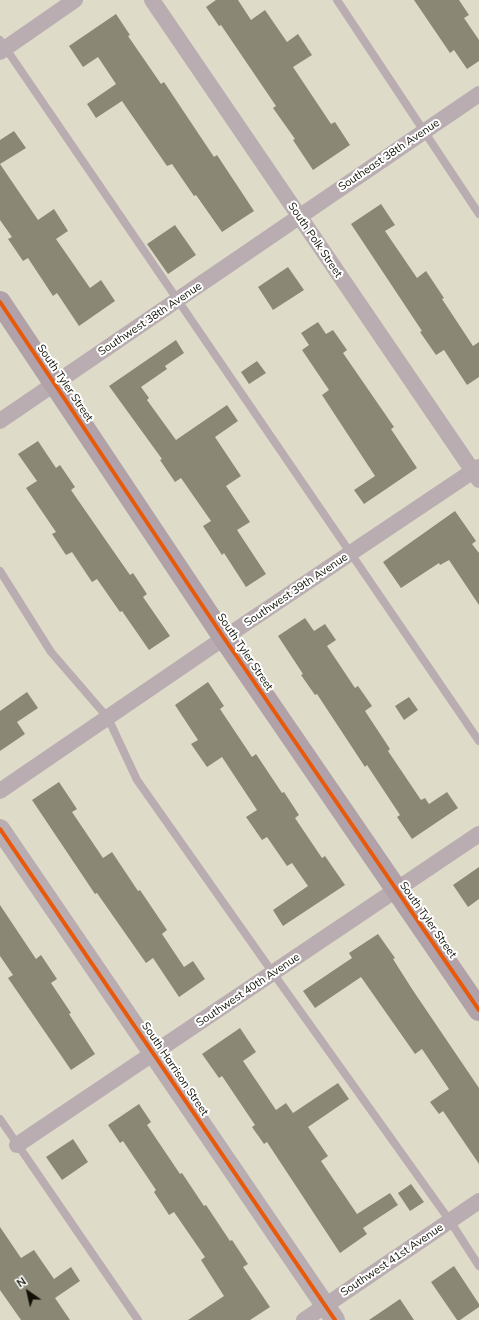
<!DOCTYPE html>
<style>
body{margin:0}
#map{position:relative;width:479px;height:1320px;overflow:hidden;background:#dedcc8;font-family:Mulish,sans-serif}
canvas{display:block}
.north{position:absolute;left:8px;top:1272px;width:40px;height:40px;-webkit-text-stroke:3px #fff;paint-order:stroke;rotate:326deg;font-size:11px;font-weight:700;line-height:16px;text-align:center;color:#111004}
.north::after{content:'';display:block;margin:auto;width:14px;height:18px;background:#111004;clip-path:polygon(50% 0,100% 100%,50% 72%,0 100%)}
</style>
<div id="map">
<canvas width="479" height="1320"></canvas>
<div class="north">N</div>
</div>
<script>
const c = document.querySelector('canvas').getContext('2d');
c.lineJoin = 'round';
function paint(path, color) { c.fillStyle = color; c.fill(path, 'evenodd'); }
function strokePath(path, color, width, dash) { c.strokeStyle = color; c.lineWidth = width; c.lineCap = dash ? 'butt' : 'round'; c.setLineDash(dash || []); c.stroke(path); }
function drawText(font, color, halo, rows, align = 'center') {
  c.font = font + ' Mulish,sans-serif'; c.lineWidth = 4; c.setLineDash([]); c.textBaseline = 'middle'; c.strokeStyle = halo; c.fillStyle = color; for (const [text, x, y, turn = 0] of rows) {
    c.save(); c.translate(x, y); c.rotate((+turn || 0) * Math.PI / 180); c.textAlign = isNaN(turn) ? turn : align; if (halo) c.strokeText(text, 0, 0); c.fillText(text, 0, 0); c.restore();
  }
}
const building = new Path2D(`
 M 216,0 L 238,0 L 251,20 L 265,10 L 287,42 L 298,34 L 312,55 L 293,67 L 331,124 L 335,122 L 350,145 L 313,170 L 293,140 L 295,139 L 273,108 L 276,106 L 257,78 L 221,25 L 219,26 L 206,7 Z
 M 414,0 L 459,0 L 469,15 L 464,18 L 479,40 L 479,61 L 467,69 L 454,50 L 450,53 Z
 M 116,14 L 130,35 L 128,36 L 161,84 L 164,82 L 214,157 L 217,155 L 254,211 L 222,232 L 196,195 L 194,196 L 172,164 L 167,166 L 122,101 L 96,118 L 87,104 L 116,84 L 98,57 L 83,67 L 69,46 Z
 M 14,131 L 26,148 L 0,164 L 38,220 L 54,209 L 68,231 L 56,239 L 90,288 L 101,280 L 115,301 L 79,326 L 57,293 L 53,296 L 28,258 L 23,261 L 8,239 L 12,237 L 0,220 L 0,140 Z
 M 381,204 L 395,225 L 385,231 L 417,278 L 426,271 L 444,298 L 442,299 L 473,346 L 479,342 L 479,377 L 467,385 L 444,350 L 436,355 L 420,332 L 422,331 L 351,224 Z
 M 175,225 L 196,255 L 168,274 L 147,244 Z
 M 288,267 L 304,290 L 273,310 L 258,287 Z
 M 318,322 L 326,334 L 333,330 L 347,350 L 343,353 L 394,427 L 391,429 L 417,468 L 364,504 L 354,490 L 375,476 L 322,395 L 329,390 L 302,350 L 309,345 L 301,333 Z
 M 176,340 L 184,353 L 165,366 L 167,369 L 141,387 L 149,398 L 147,400 L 176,440 L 227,405 L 238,421 L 215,437 L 241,476 L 226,486 L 250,522 L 237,530 L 266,574 L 246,587 L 224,553 L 222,555 L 203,526 L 211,521 L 181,478 L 175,482 L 160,460 L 162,459 L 109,386 Z
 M 257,361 L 266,373 L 249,384 L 241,372 Z
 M 38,441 L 56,468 L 60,465 L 75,487 L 71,490 L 107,542 L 130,575 L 133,573 L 147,594 L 143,597 L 170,636 L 149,650 L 122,611 L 120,612 L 97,579 L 92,582 L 72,552 L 66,555 L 52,534 L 56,532 L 26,488 L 37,481 L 18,454 Z
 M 455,511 L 476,541 L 472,544 L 479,553 L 479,605 L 449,560 L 440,565 L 439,563 L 401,588 L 383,562 Z
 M 305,618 L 314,631 L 325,624 L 336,640 L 327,646 L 355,688 L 358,686 L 372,706 L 365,711 L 390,749 L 388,751 L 421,800 L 425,798 L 429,804 L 447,792 L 458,808 L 412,839 L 397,817 L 400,815 L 367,765 L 365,767 L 317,694 L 315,695 L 301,675 L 303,674 L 278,636 Z
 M 208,682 L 224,706 L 220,709 L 252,757 L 256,754 L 282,793 L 284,792 L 299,815 L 295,818 L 322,858 L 325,856 L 345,885 L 283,926 L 273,910 L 308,886 L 292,863 L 287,866 L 267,837 L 262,840 L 246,817 L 257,810 L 222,757 L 207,767 L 191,744 L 198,740 L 175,705 Z
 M 27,692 L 38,708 L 17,722 L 25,734 L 0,751 L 0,711 Z
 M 409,697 L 418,710 L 404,720 L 395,706 Z
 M 59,782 L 77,809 L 72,812 L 103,858 L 112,852 L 138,891 L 140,890 L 167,930 L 162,934 L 184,967 L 193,961 L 205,979 L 179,997 L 153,958 L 146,963 L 97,893 L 95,894 L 32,800 Z
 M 479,867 L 479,899 L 468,907 L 453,885 Z
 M 0,905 L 36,959 L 41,955 L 57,979 L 51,983 L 71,1013 L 69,1014 L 95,1054 L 71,1070 L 8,978 L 13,975 L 0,956 Z
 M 378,934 L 395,958 L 393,959 L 412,989 L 479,1088 L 479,1164 L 443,1111 L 439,1114 L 430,1102 L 449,1089 L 422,1049 L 415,1054 L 361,977 L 315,1008 L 303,991 L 352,958 L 349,953 Z
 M 240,1028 L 256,1052 L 243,1061 L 276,1110 L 286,1103 L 293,1113 L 338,1083 L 349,1099 L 308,1127 L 328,1156 L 321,1161 L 357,1214 L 390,1193 L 398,1205 L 363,1228 L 367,1234 L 340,1253 L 267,1142 L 264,1144 L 252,1127 L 255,1125 L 222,1076 L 219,1078 L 202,1054 Z
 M 139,1104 L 151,1122 L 147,1125 L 180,1174 L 182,1173 L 204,1206 L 206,1205 L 230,1241 L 232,1240 L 248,1264 L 243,1267 L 270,1307 L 250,1320 L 188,1320 L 224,1296 L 201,1260 L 205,1257 L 174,1212 L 169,1215 L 154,1192 L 156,1190 L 123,1141 L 120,1143 L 108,1125 Z
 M 73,1139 L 88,1162 L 62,1180 L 46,1157 Z
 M 411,1184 L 424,1202 L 410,1211 L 398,1193 Z
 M 0,1227 L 21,1258 L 34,1250 L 54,1279 L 71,1267 L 80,1281 L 55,1298 L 70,1320 L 21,1320 L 0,1290 Z
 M 454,1266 L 479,1304 L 479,1307 L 460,1320 L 457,1320 L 431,1282 Z
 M 400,1299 L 414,1320 L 369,1320 Z`);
const service = new Path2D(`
 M 337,0 L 479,214
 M 0,40 L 479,741
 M 0,571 L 51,652 L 108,718 L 137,780 L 273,973 L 450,1221 L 479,1266
 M 0,1119 L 138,1320`);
const minor = new Path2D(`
 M 152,0 L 479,480
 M 0,52 L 75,0
 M 0,421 L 479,94
 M 0,791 L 224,638 L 479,467
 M 17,1145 L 479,834
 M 304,1320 L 479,1201`);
const tertiary = new Path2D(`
 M 0,829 L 335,1320`);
const secondary = new Path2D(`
 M 0,302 L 224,638 L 479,1010`);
const cycleway = new Path2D(`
 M 0,302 L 224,638 L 479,1010
 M 0,829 L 335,1320`);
const streetNames = [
 ["Southeast 38th Avenue",389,155,-34],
 ["South Polk Street",315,240,56],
 ["Southwest 38th Avenue",150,319,-34],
 ["South Tyler Street",65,383,56],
 ["Southwest 39th Avenue",296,590,-34],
 ["South Tyler Street",245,652,56],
 ["South Tyler Street",428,920,55],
 ["Southwest 40th Avenue",248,990,-34],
 ["South Harrison Street",175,1069,56],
 ["Southwest 41st Avenue",392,1260,-34]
];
paint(building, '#8a8874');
strokePath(service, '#b9adb1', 8);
strokePath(minor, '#b9adb1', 16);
strokePath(tertiary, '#b9adb1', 20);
strokePath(secondary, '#b0a2a8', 22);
strokePath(cycleway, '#e8590c', 4);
drawText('11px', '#111004', '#fff', streetNames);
</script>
